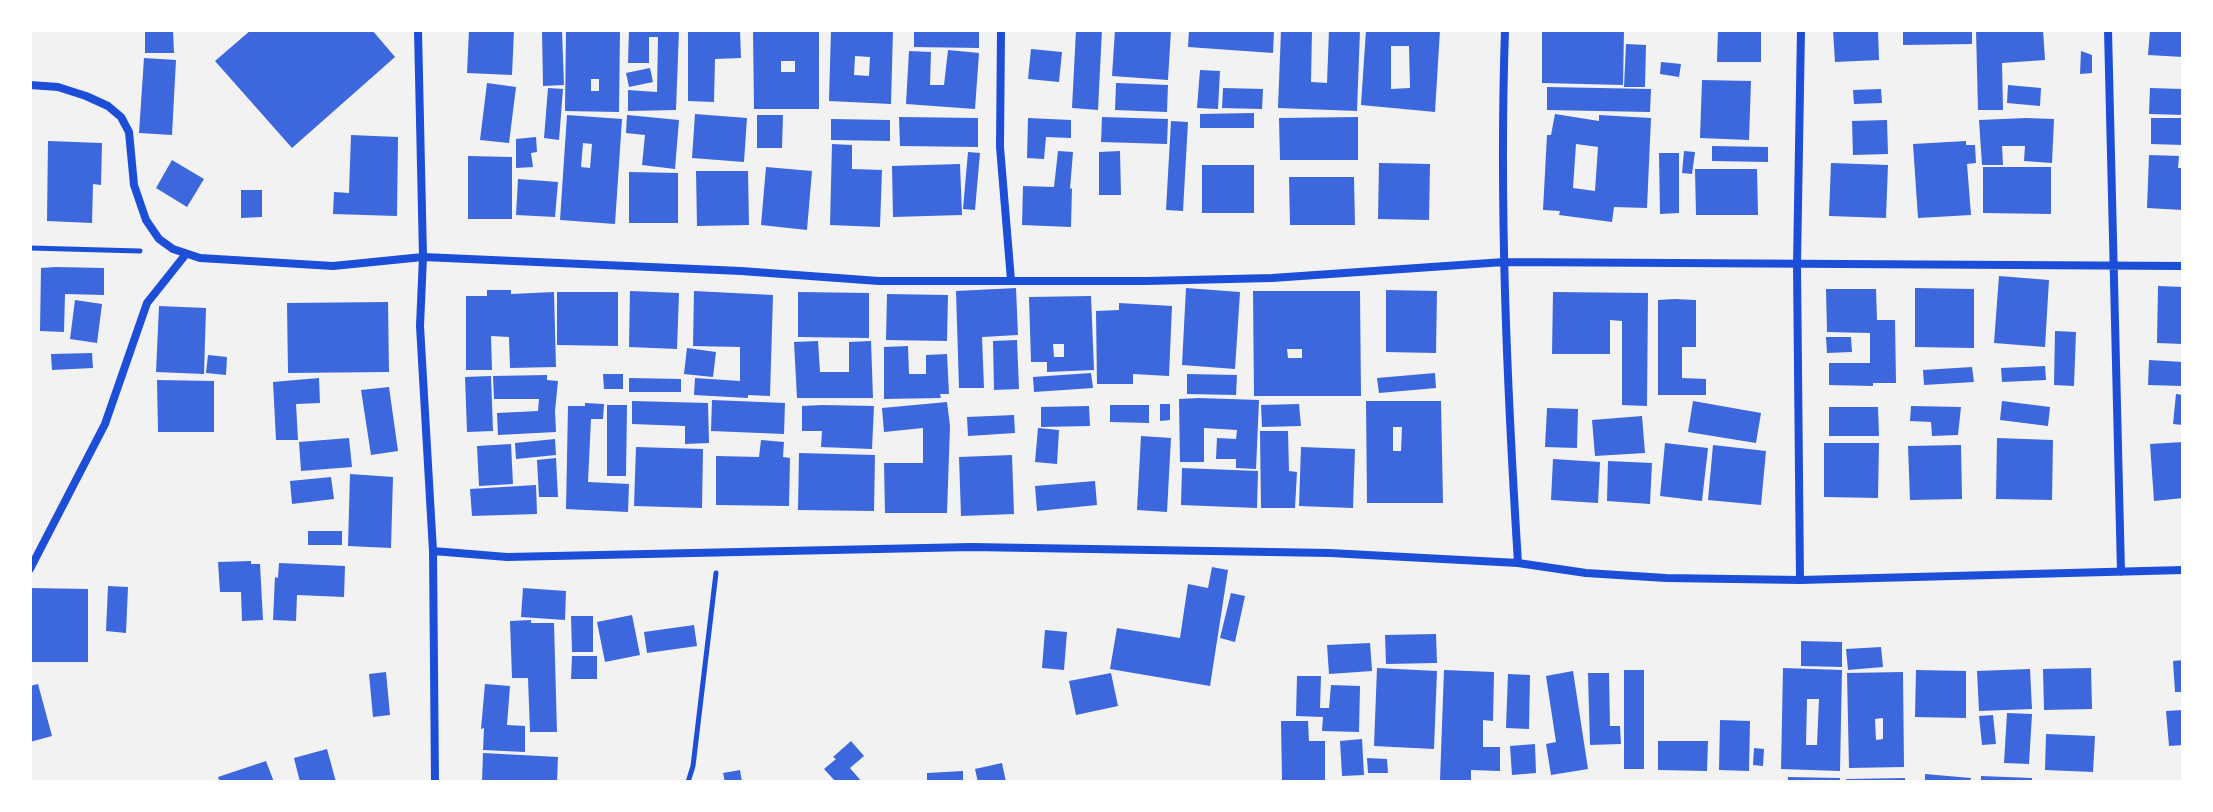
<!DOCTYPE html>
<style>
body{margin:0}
#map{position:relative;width:2213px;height:812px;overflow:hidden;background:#f2f2f2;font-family:Montserrat,sans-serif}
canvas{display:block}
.frame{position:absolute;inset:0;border:32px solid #fff;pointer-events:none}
</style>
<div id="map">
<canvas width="2213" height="812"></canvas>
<div class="frame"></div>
</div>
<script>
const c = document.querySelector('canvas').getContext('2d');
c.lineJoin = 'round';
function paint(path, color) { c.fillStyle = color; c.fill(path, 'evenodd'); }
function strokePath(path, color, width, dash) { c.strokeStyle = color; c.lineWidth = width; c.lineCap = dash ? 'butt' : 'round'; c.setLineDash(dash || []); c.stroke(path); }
const building = new Path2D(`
 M 145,30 L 173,30 L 174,53 L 145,53 Z
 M 251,30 L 372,30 L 395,57 L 292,148 L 215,61 Z
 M 469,30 L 514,30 L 512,75 L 467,73 Z
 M 542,30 L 562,30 L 564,85 L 543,86 Z
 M 566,30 L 620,30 L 619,112 L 565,111 ZM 591,79 L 599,79 L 599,91 L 591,91 Z
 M 629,30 L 679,30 L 676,110 L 628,111 L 628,90 L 657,92 L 658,37 L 649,37 L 649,63 L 628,63 Z
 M 688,30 L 740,30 L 741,58 L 715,59 L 714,102 L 688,101 Z
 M 753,30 L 819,30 L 819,109 L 754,109 ZM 781,61 L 795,61 L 795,72 L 781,72 Z
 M 831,30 L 893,30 L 891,104 L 829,101 ZM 855,56 L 870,57 L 869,76 L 854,75 Z
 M 914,30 L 979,30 L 979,48 L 914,47 Z
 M 1076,30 L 1102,30 L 1098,110 L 1072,108 Z
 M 1115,30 L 1171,30 L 1168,80 L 1112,76 Z
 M 1189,30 L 1274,30 L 1273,53 L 1188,47 Z
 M 1281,30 L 1312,30 L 1311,82 L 1327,83 L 1329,30 L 1360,30 L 1357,111 L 1278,108 Z
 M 1366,30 L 1440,30 L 1435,112 L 1361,105 ZM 1391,46 L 1409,46 L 1410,88 L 1391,89 Z
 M 1542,30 L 1624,30 L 1623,85 L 1542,83 Z
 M 1718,30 L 1761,30 L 1761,62 L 1717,62 Z
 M 1833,30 L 1878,30 L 1879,60 L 1835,62 Z
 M 1903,30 L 1972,30 L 1972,44 L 1903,45 Z
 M 1976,30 L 2043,30 L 2045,60 L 2002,63 L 2003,110 L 1978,110 Z
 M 2150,30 L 2183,30 L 2183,57 L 2148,55 Z
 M 1626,44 L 1646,45 L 1645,87 L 1624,87 Z
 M 1031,49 L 1062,52 L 1059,82 L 1028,79 Z
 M 948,50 L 979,53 L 975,109 L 906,104 L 909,51 L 931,52 L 930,85 L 944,85 Z
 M 2081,51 L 2092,55 L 2092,73 L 2080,74 Z
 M 144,58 L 176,60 L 172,135 L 139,133 Z
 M 1661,62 L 1681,64 L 1679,77 L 1660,74 Z
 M 650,68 L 653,82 L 629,87 L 626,73 Z
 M 1200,70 L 1220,71 L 1218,109 L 1197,108 Z
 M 1702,80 L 1751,81 L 1749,140 L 1700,138 Z
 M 487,83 L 516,87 L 509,143 L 480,140 Z
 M 1116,83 L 1168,85 L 1167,112 L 1115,110 Z
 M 2008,85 L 2041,88 L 2040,106 L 2007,103 Z
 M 1547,87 L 1651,89 L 1650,112 L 1547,110 Z
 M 548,88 L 563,89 L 559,140 L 544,138 Z
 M 1223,88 L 1263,89 L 1262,109 L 1222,108 Z
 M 2150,88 L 2183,89 L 2183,115 L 2149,114 Z
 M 1881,89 L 1882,103 L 1854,104 L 1853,90 Z
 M 1254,113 L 1254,128 L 1200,128 L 1200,114 Z
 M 695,114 L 747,118 L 744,162 L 692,158 Z
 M 1555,114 L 1599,121 L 1599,115 L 1651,118 L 1647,208 L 1614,207 L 1612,222 L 1559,215 L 1560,211 L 1543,210 L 1547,135 L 1551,135 ZM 1576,144 L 1598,147 L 1595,191 L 1573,188 Z
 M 567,115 L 622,119 L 615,224 L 560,220 ZM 583,143 L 592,144 L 590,168 L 581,167 Z
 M 627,115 L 679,120 L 675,169 L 642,165 L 645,135 L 626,133 Z
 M 757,115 L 783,115 L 782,148 L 757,148 Z
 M 899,117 L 978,118 L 978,147 L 900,146 Z
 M 1102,117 L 1168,119 L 1167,144 L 1101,142 Z
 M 1358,117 L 1358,160 L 1280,160 L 1279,118 Z
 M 1028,118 L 1071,120 L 1071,138 L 1046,137 L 1044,159 L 1027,158 Z
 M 2026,118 L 2054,119 L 2052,163 L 2024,161 L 2025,146 L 2002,146 L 2003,165 L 1982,165 L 1979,120 Z
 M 2151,118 L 2183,118 L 2183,145 L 2151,144 Z
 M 831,119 L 890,120 L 890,141 L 831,140 Z
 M 1887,120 L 1888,154 L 1853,155 L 1852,121 Z
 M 1171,121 L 1188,122 L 1183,211 L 1166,210 Z
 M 351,135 L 398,137 L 397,216 L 333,214 L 334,192 L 349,193 Z
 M 536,137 L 537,152 L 531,153 L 533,167 L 516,168 L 516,139 Z
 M 48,141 L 102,143 L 101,185 L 93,184 L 92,223 L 47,221 Z
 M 1966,141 L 1966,145 L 1975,145 L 1976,163 L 1967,164 L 1971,215 L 1918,218 L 1913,144 Z
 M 832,144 L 852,145 L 852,169 L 882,170 L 880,227 L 830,225 Z
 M 1712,146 L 1768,147 L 1768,162 L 1712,161 Z
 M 1058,151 L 1073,152 L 1070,189 L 1072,188 L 1071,227 L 1022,225 L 1023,186 L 1054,187 Z
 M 1120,151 L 1121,195 L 1099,195 L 1099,152 Z
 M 1684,151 L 1695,152 L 1692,174 L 1682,173 Z
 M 968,152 L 980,153 L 975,210 L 963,209 Z
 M 1659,153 L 1679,153 L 1679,213 L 1660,214 Z
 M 2149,155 L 2179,156 L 2178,168 L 2183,168 L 2183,210 L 2147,208 Z
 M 468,156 L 512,157 L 512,219 L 468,219 Z
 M 172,160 L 204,179 L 187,207 L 156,188 Z
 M 1379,163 L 1430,164 L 1429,220 L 1378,219 Z
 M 1831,163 L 1888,165 L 1886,218 L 1829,216 Z
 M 960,164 L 962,215 L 893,217 L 892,166 Z
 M 1202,165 L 1254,165 L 1254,213 L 1202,213 Z
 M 766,167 L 812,171 L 807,230 L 761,225 Z
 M 1983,167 L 2051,167 L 2051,214 L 1983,213 Z
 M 1695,169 L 1757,169 L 1758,215 L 1696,215 Z
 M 696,171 L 748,171 L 749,225 L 697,226 Z
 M 629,172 L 678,173 L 678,223 L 629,223 Z
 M 1289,177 L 1354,177 L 1355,225 L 1290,225 Z
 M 518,179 L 558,182 L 555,217 L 516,215 Z
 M 241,190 L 262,190 L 262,217 L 241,218 Z
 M 56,267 L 104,268 L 104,295 L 65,294 L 64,332 L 40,331 L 41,268 Z
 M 1999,276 L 2049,280 L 2045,347 L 1994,343 Z
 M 2158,286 L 2183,287 L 2183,344 L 2157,343 Z
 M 1016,288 L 1018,335 L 982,337 L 984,388 L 959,388 L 956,291 Z
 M 1186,288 L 1240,292 L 1235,369 L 1182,365 Z
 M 1915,288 L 1974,289 L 1974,348 L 1915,347 Z
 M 1826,289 L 1876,289 L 1877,320 L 1895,320 L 1896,383 L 1873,383 L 1873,386 L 1829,385 L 1829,363 L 1870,363 L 1870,333 L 1827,332 Z
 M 487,290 L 511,290 L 511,294 L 554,292 L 556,367 L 510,368 L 509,337 L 491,336 L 492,370 L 466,370 L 466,296 L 487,296 Z
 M 1386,290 L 1437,291 L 1436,353 L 1386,352 Z
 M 630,291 L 679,293 L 677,349 L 629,347 Z
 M 694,291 L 773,295 L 770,396 L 748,395 L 748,398 L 694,395 L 695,378 L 740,381 L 740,347 L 693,346 Z
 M 1253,291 L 1360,291 L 1361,396 L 1254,396 ZM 1287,349 L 1302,349 L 1302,358 L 1288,358 Z
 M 557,292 L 618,292 L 618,346 L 557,345 Z
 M 798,292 L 869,293 L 869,338 L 798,337 Z
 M 1553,292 L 1648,293 L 1647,406 L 1622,405 L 1622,321 L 1610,320 L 1610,354 L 1552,354 Z
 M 887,294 L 948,295 L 947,341 L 886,340 Z
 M 1091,296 L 1094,370 L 1047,372 L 1047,362 L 1031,362 L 1029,297 ZM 1053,344 L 1064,344 L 1064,357 L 1054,357 Z
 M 1675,299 L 1696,300 L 1696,347 L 1682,347 L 1682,378 L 1706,379 L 1706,395 L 1658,395 L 1658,300 Z
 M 75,300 L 102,304 L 97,343 L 70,339 Z
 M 388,302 L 389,372 L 288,373 L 287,303 Z
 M 1119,303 L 1172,306 L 1169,376 L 1133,374 L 1133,384 L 1097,384 L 1096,311 L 1119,310 Z
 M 159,306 L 206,308 L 204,374 L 156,372 Z
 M 2055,331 L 2076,332 L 2074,386 L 2054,385 Z
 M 1826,337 L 1851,337 L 1852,352 L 1827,353 Z
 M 1017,340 L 1019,389 L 994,390 L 993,341 Z
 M 818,341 L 820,372 L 849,372 L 849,342 L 871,341 L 873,398 L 797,398 L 794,342 Z
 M 908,346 L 909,374 L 926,374 L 926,355 L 947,354 L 949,394 L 940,394 L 941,398 L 884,399 L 884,347 Z
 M 687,348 L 716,352 L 713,377 L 684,374 Z
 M 92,353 L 93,368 L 52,370 L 51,354 Z
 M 208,355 L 227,357 L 226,375 L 206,373 Z
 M 2149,360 L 2183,362 L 2183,386 L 2148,385 Z
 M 2045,366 L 2046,380 L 2002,382 L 2001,368 Z
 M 1972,367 L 1974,382 L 1924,385 L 1923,370 Z
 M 1091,373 L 1093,388 L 1034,392 L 1033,377 Z
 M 1435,373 L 1436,388 L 1379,393 L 1377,378 Z
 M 603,374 L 623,374 L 623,389 L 604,389 Z
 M 1187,374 L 1237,375 L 1236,395 L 1187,394 Z
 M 547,375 L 547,380 L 558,381 L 555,411 L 556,432 L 498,435 L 497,413 L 538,411 L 539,399 L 494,399 L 493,376 Z
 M 491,376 L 493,431 L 467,432 L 465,377 Z
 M 319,378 L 320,403 L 296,404 L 298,440 L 276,440 L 273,382 Z
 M 629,378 L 681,379 L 681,392 L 629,392 Z
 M 157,380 L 214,381 L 214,432 L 158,432 Z
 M 389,387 L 398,451 L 371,455 L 361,390 Z
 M 2176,394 L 2183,395 L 2183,425 L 2173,424 Z
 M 1199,398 L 1259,400 L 1256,469 L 1236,468 L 1236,459 L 1216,459 L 1217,438 L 1236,439 L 1237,430 L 1204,428 L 1204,462 L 1180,462 L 1179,399 Z
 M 712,400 L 785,403 L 784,434 L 711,431 Z
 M 632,401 L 708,403 L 709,443 L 685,444 L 685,426 L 632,424 Z
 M 1366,401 L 1441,401 L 1443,503 L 1367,503 ZM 1393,427 L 1402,427 L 1401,451 L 1393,451 Z
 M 1693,401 L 1761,413 L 1756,443 L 1688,432 Z
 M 2002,401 L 2050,407 L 2048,426 L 2000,420 Z
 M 947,402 L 950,426 L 947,513 L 885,513 L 884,463 L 923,463 L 923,428 L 884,432 L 882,408 Z
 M 585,403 L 604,404 L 603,419 L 591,419 L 588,482 L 629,484 L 628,512 L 566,509 L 568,406 L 585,406 Z
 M 1160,404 L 1170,404 L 1170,420 L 1160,421 Z
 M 1299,404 L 1301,426 L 1262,427 L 1261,405 Z
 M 607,405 L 627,405 L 626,476 L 607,476 Z
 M 822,405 L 874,406 L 872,449 L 821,447 L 822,431 L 802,431 L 802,406 Z
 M 1110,405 L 1149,405 L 1149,423 L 1110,422 Z
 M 1089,406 L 1090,426 L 1041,427 L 1041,407 Z
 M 1911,406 L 1961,407 L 1958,435 L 1932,436 L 1931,422 L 1910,421 Z
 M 1829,407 L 1878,407 L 1879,436 L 1829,436 Z
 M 1547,408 L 1578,409 L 1577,448 L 1545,447 Z
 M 1014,415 L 1015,433 L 968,436 L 967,417 Z
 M 1642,416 L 1645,453 L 1595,456 L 1592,420 Z
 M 1038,428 L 1059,430 L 1057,464 L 1035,462 Z
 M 1260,431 L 1288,431 L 1289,471 L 1297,472 L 1295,508 L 1261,508 Z
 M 1141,436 L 1171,438 L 1167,512 L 1137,510 Z
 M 349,438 L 352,467 L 301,471 L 299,442 Z
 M 1997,438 L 2053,440 L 2052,500 L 1996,499 Z
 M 555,439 L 556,455 L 516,459 L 515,443 Z
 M 761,440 L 784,442 L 783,457 L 790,458 L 789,506 L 716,505 L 716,456 L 759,457 Z
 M 2183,442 L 2183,498 L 2154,501 L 2150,444 Z
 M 1665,443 L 1708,448 L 1702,501 L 1660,496 Z
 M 1824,443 L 1879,443 L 1878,498 L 1824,497 Z
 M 511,444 L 513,484 L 479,486 L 477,446 Z
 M 1713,445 L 1766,451 L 1761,505 L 1708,500 Z
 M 1961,445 L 1962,499 L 1910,500 L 1908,446 Z
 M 636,447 L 703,449 L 702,508 L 634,506 Z
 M 1301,447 L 1355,449 L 1353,508 L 1299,506 Z
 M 799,453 L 875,455 L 874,511 L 798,510 Z
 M 1012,455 L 1014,514 L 961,516 L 959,457 Z
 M 556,458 L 558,497 L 539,497 L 537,460 Z
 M 1553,459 L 1600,462 L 1598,503 L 1551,500 Z
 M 1608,461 L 1652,463 L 1650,504 L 1607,501 Z
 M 1182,468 L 1258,471 L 1257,508 L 1181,505 Z
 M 350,474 L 393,477 L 391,548 L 348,546 Z
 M 331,477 L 334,499 L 292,504 L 290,481 Z
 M 1095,481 L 1097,505 L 1037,511 L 1035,486 Z
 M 536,485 L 537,514 L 472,516 L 470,489 Z
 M 308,531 L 342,531 L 342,545 L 308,545 Z
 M 251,561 L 251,564 L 260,564 L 263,620 L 242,621 L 241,592 L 220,592 L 218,562 Z
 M 279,563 L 345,566 L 344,597 L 297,595 L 296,621 L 273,620 L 275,577 L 278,578 Z
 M 1212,567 L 1228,570 L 1210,686 L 1110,669 L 1117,628 L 1180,638 L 1188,584 L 1208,588 Z
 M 108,586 L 128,587 L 126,633 L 106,631 Z
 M 30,588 L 88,589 L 88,662 L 30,662 Z
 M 523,588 L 566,591 L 565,620 L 521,617 Z
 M 1231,593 L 1245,596 L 1235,642 L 1220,638 Z
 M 632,615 L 640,655 L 605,662 L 597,622 Z
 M 571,616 L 593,616 L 593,652 L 572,652 Z
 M 531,620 L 531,623 L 554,623 L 557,732 L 530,732 L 528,678 L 512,678 L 510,621 Z
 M 694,625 L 697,646 L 647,653 L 644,632 Z
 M 1045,630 L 1067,632 L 1064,670 L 1042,668 Z
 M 1436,634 L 1437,663 L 1386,664 L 1385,635 Z
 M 1801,641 L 1842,642 L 1842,667 L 1801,666 Z
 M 1370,643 L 1372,671 L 1329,674 L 1327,645 Z
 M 1881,647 L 1883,667 L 1848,670 L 1846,649 Z
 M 572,656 L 597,656 L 597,679 L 571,679 Z
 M 2183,660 L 2183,692 L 2175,692 L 2173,661 Z
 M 1377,668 L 1437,671 L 1434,749 L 1374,746 Z
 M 1783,668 L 1842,670 L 1840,771 L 1781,769 ZM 1807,699 L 1819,699 L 1817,745 L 1806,745 Z
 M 2091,668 L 2092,709 L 2044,710 L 2043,669 Z
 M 2030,669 L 2032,709 L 1979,711 L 1977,671 Z
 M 1444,670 L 1494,672 L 1493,721 L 1483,720 L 1483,747 L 1500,747 L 1500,771 L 1471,770 L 1471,781 L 1440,780 Z
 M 1624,670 L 1644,670 L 1644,769 L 1624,769 Z
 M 1916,670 L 1966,671 L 1966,718 L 1915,717 Z
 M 1573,671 L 1588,769 L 1551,775 L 1546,744 L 1556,742 L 1546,676 Z
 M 386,672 L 390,715 L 373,717 L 369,674 Z
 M 1903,672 L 1904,767 L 1849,768 L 1847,673 ZM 1883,718 L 1883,739 L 1876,740 L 1875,719 Z
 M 1111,673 L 1118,706 L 1076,715 L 1069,681 Z
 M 1588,673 L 1609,673 L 1610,726 L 1620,726 L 1621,744 L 1590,745 Z
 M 1508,674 L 1530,675 L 1529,729 L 1506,728 Z
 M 1297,676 L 1321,676 L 1320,708 L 1329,708 L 1331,685 L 1360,686 L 1359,732 L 1322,731 L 1323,717 L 1296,716 Z
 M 38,684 L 52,736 L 30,742 L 30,686 Z
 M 485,684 L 510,686 L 507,725 L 525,726 L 525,752 L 483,750 L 484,728 L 481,729 Z
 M 2183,710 L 2183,745 L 2169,746 L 2166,711 Z
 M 2007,713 L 2032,714 L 2029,764 L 2004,763 Z
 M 1993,715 L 1996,744 L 1982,745 L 1979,716 Z
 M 1720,720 L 1750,721 L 1749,771 L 1719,770 Z
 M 1281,721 L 1308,721 L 1309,741 L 1325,741 L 1325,782 L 1282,782 Z
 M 2046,734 L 2095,736 L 2093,772 L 2045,770 Z
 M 1362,739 L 1364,775 L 1342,776 L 1340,741 Z
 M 851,741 L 864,756 L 850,768 L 862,782 L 836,782 L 824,769 L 836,759 L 833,757 Z
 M 1658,741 L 1708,741 L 1707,771 L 1658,770 Z
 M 1535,744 L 1536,773 L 1512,775 L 1510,746 Z
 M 1754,748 L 1764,749 L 1763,766 L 1753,765 Z
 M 327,749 L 336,782 L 300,782 L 294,758 Z
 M 483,753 L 558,757 L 557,782 L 482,782 Z
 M 1367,758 L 1387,759 L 1388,773 L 1368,773 Z
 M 266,761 L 274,782 L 220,782 L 218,777 Z
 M 1002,763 L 1006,782 L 978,782 L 975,769 Z
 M 740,770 L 742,782 L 725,782 L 723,773 Z
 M 963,771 L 963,782 L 927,782 L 927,773 Z
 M 1925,774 L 1971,778 L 1970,782 L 1925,782 Z
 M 1981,776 L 2032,778 L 2032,782 L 1981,782 Z
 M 1788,777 L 1840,778 L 1840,782 L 1788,782 Z
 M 1905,778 L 1905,782 L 1846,782 L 1846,779 Z`);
const path = new Path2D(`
 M 30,248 L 140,251
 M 688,782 L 693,766 L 716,573`);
const minor = new Path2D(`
 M 418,30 L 423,257 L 420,326 L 433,551 L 435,782
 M 1001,30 L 1000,147 L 1011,280
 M 1505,30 C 1499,208 1507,386 1518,563
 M 2108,30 L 2121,572
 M 30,85 L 58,87 L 86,96 L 108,106 L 121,117 L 129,132 L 134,185 L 146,220 L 159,239 L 173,249 L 200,258 L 333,266 L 423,257 L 741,271 L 879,281 L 1146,281 L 1272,278 L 1504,262 L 2183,266
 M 433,551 L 507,557 L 971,547 L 1330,553 L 1518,563 L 1586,573 L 1666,578 L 1800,580 L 2183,570
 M 30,569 L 105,424 L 147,303 L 186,254
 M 1800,580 L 1797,264 L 1801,30`);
paint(building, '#3d67dc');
strokePath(path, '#1d4ed8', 5);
strokePath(minor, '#1d4ed8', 8);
</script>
